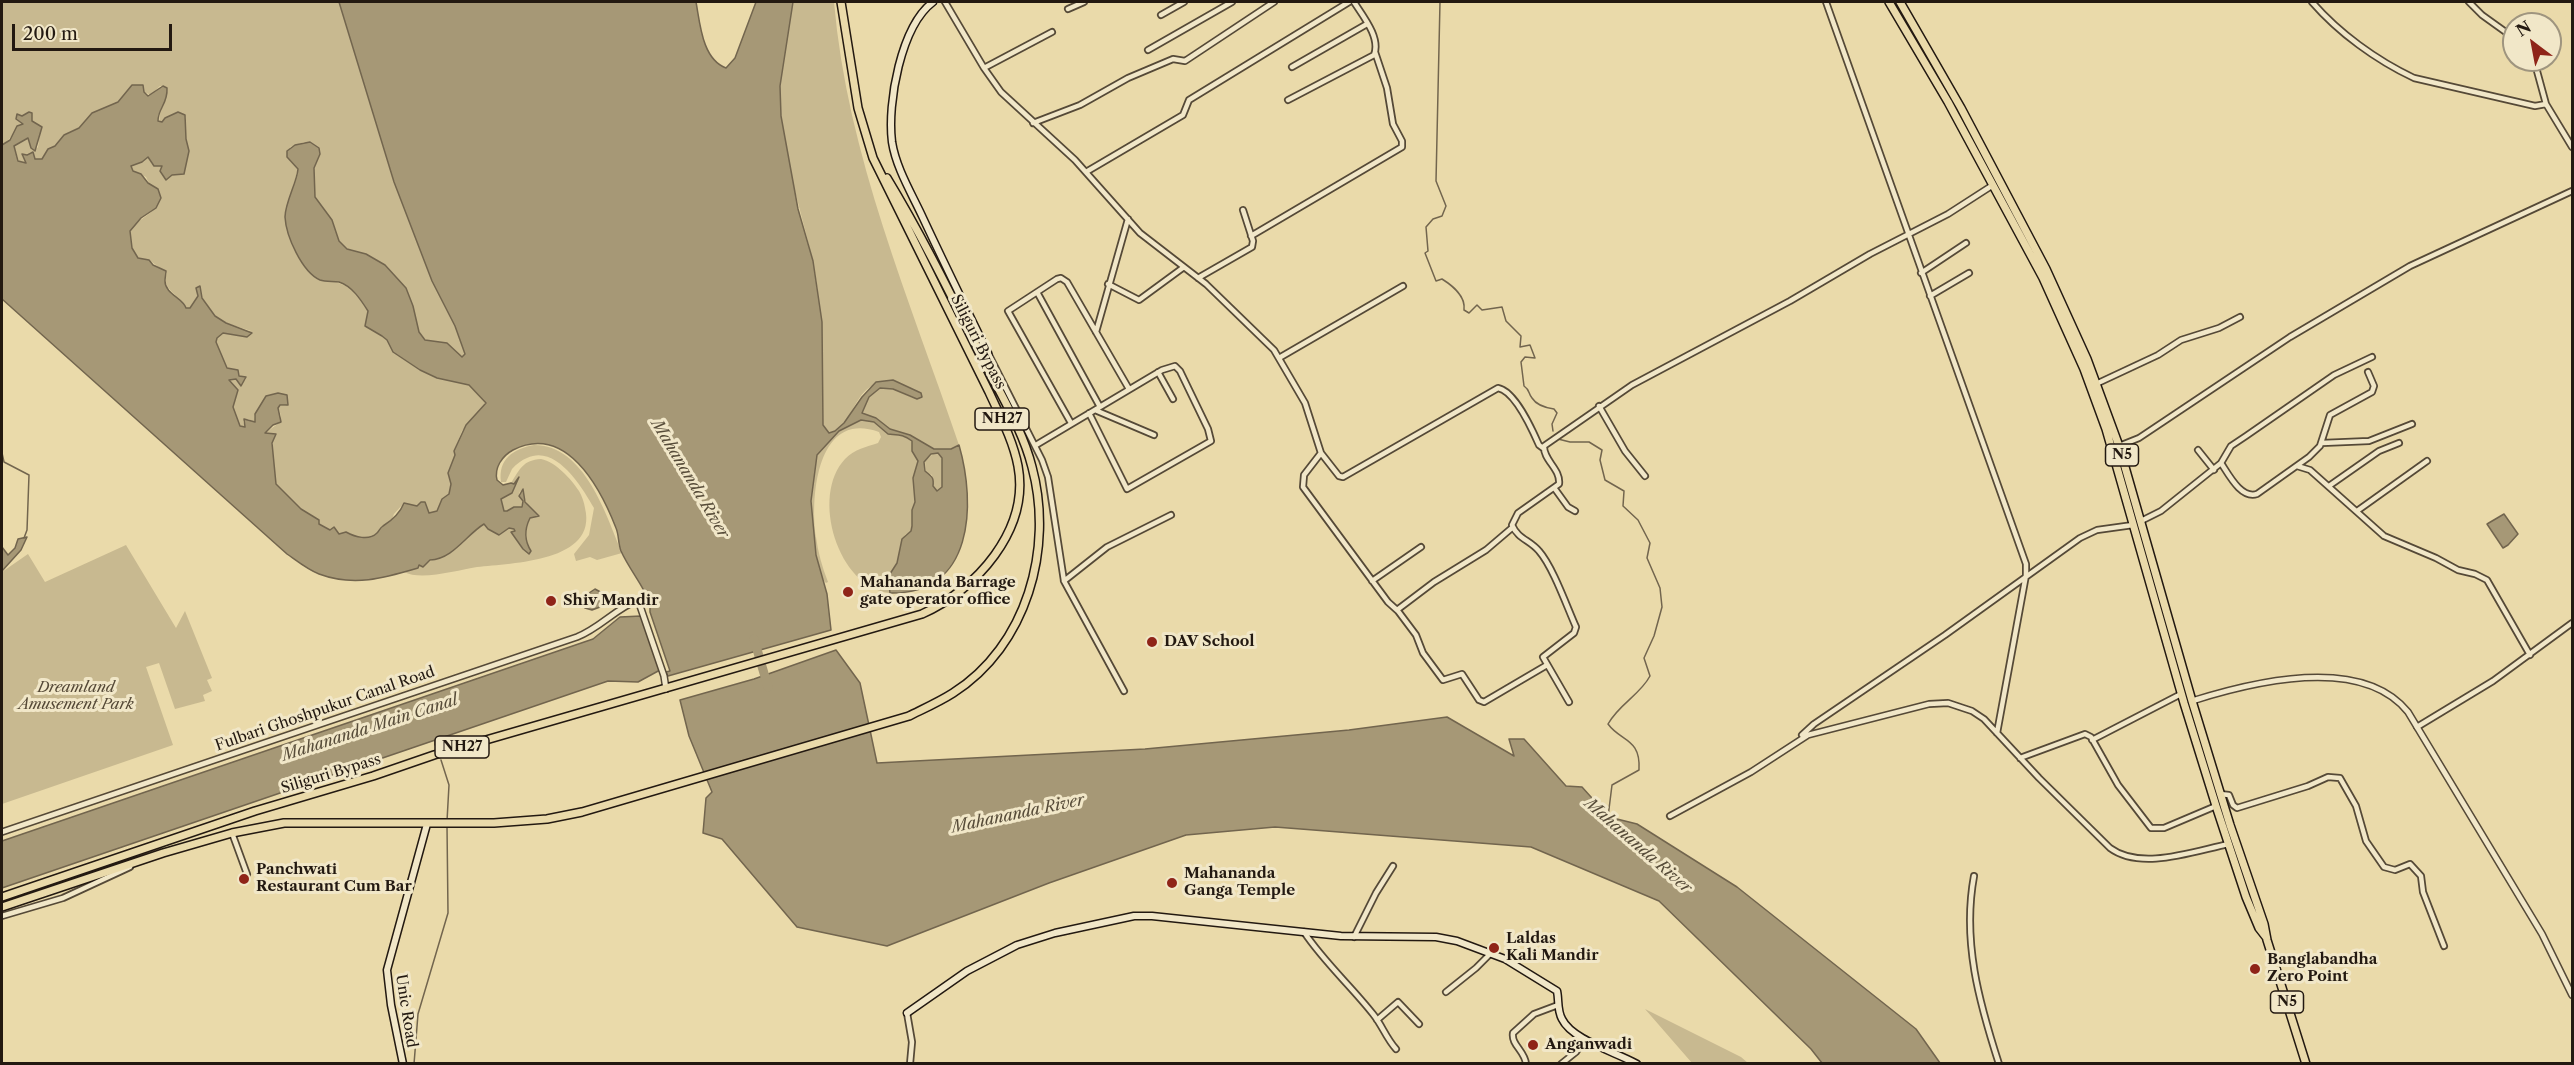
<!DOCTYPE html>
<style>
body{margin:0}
#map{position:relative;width:2574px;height:1065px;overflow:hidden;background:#eadaaa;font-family:"Libre Caslon Text",serif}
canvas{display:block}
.frame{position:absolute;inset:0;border:3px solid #231911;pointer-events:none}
.north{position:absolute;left:2502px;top:12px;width:60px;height:60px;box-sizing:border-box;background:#f1e7c8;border:2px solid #9f957f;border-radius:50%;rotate:328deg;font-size:16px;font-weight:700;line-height:24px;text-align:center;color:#231911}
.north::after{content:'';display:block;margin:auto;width:21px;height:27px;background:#8f2418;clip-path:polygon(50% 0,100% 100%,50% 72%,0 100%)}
.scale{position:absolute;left:12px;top:24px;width:160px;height:27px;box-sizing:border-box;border:3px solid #231911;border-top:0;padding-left:8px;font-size:18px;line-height:21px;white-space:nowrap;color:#231911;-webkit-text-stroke:4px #f1e7c8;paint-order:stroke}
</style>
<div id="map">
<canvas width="2574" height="1065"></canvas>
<div class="frame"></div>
<div class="north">N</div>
<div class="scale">200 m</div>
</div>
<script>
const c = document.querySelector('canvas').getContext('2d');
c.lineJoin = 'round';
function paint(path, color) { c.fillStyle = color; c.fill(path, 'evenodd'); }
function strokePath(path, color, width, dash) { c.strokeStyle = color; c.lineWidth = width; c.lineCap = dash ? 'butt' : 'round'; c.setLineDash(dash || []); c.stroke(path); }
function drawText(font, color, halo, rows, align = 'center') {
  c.font = font + ' "Libre Caslon Text",serif'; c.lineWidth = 6; c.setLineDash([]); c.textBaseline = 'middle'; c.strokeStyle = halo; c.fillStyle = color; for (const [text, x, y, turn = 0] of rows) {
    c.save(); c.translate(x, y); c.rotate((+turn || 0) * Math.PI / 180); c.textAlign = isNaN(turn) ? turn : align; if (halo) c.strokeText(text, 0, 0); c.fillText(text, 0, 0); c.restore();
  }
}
const green = new Path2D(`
 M 2,2 L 339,2 L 394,182 L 432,281 L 455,326 L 466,354 L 462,357 L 447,343 L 426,340 L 419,332 L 413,306 L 406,288 L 385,265 L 366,254 L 347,249 L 339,241 L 332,220 L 315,197 L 314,168 L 320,154 L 304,142 L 290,147 L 290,161 L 298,169 L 285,213 L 286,225 L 298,255 L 325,281 L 336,282 L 346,286 L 359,297 L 368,311 L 365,326 L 382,336 L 387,340 L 393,352 L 420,370 L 437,378 L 469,385 L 486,404 L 462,431 L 454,451 L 455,455 L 448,473 L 451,484 L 449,494 L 442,499 L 437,511 L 429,513 L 425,502 L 421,502 L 417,507 L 404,503 L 394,514 L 390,524 C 382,527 377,537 369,538 C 358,539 350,532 339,534 L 334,527 L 330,530 L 319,524 L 319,520 L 306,514 L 276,484 L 273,462 L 273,433 L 265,433 L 279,423 L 281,416 L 278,406 L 286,406 L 278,393 L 268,395 L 254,416 L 255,422 L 252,423 L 249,419 L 243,421 L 245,427 L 240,426 C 237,421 232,414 233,407 C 234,396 241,389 229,380 L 233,378 L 244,381 L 246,379 L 239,376 L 238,370 L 227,368 L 216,342 L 217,338 L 223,333 L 240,335 L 251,331 L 226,323 L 215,316 L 196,288 L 198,296 L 190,308 L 186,308 C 181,294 161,292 167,273 L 149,260 L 138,258 L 132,248 L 130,231 C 137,219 153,215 158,203 L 146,177 L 133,171 L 131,166 L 148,157 L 152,164 L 162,166 L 162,169 C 169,173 177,177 185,171 L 186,117 L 178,112 L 160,123 C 157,112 168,103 166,88 L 163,86 L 160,86 L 151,95 L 144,92 L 126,94 L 114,105 L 92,113 L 79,128 L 69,132 L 55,146 L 48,149 L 42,159 L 35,159 L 31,152 L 22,156 L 27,160 L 26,163 L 19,161 L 14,146 L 28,138 L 34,151 L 38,147 L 41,126 L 32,121 L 32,116 L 17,115 L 23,123 C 15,131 11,139 2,145 Z
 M 793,2 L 834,2 C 847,155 910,300 959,445 L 951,449 L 934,449 L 910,435 L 890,429 L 876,418 L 861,414 L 869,397 L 880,388 L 893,389 L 913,398 L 921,393 L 893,380 C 886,382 875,383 870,387 C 853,398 851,427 829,433 L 823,425 C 822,370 824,315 813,262 C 800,204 779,147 780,87 C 780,59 787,29 793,2 Z
 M 861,420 L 874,422 L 894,434 L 906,437 L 912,441 L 918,461 L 913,478 L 915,502 L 912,510 L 913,526 L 911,531 L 905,535 L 897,563 L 888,577 L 890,593 C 838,588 810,496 845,459 C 855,449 866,447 878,443 L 881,437 L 879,432 C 817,409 810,497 816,537 C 818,552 822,567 828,582 L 826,583 C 810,566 806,475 817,454 C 826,438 844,426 861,420 Z
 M 534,445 C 585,445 606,515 622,553 L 597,560 L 590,557 L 576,561 L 574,554 L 589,535 L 594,508 C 582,487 556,444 527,458 C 522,460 516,464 512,469 C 510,473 508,478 506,482 L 501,482 C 498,459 513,449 534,445 Z
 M 934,453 L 940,454 C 945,463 944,478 942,487 L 937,491 L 933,488 L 932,475 L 926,472 L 925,461 Z
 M 541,459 C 556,462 571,479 579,491 C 582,496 584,502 585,508 C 598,562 512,563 477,567 C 458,570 421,581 404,572 L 417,568 L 419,565 L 423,567 C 430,559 438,558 448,554 C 463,547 470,532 484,524 L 497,534 L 509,528 L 514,529 L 515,531 L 511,532 C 518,538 520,551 530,553 C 528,540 523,532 530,518 L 539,516 L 529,507 L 520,491 L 519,495 L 523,501 L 521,508 L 504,511 L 501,499 L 512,493 L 516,484 L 512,485 L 511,483 C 520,469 523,460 541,459 Z
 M 126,545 L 176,628 L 185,611 L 212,678 L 207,680 L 212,691 L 203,695 L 205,701 L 175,709 L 159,663 L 146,667 L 173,745 L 2,804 L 2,572 L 28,554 L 45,582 Z
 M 1645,1009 L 1741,1057 L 1748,1063 L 1692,1063 Z`);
const water = new Path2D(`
 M 339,2 L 696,2 C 700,23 702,59 726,68 L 735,58 L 756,2 L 793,2 L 780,86 L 781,116 L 798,209 L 813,261 L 822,322 L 823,425 L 829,433 L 835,431 L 844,423 L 862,397 L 876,382 L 893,380 L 921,393 L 922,397 L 917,399 L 893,389 L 880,388 L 869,397 L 862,413 L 876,418 L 890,429 L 910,435 L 934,449 L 951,449 L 959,445 C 976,504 974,595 890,593 L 888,577 L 897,563 L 902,539 L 911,531 L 912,526 L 912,510 L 915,502 L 913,478 L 918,461 L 912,451 L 912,441 C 903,434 898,435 888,434 L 874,422 L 861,420 L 839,431 L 817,455 L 811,501 L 816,555 L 827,594 L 831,630 L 668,676 L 666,672 L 670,671 L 650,612 L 650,603 C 643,585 629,569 621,551 C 618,543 619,535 616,528 C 600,487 566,423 513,450 C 502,456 494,468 497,480 L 503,485 L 511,483 L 514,484 L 519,477 L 512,493 L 501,499 L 504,511 L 507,511 L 514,507 L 522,507 L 523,501 L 519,496 L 523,489 L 525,502 L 539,516 L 530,518 C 524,530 524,540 531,551 L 529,554 L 523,549 L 511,532 L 515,531 L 514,529 L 509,528 L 499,535 L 488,529 L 484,524 C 466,535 453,559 430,560 L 423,567 L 419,565 L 418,568 C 384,578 354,587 319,574 C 308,570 297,561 287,554 L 2,299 L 2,145 L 10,140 L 17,126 L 23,124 L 16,119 L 17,114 L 22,116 L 29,112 L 32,113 L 32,121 L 42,127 L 35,151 L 31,148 L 28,138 L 14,146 L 18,161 L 26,163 L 22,154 L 27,155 L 33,152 L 35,159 L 42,159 L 48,149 L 55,146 L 64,135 L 79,128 L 92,113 L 118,102 L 132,85 L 143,85 L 144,92 L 148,96 L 163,86 L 167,88 C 168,104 158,108 158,121 L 162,122 L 165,118 L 178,112 L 185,115 L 186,139 L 189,151 L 184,174 L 172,175 L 166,180 L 160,171 L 162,166 L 154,166 L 148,157 L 142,162 L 131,166 L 133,171 L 141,174 L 148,183 L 158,189 L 161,198 L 156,208 L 141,218 L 130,231 L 132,248 L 138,258 L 149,260 L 153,265 L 166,271 C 166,274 165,277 165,281 C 165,294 183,298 186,308 L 190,308 L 198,296 L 196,288 L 200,286 L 202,298 L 215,316 L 226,323 L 252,333 L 247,337 L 223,333 L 217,338 L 216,342 L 227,368 L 238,370 L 239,376 L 246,377 L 241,386 L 236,379 L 229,380 L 238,390 L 233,407 L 240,426 L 245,427 L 244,419 L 255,422 L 255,414 L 266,396 L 278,393 L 287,395 L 288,405 L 280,405 L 278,408 L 281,422 L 273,425 L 265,433 L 276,434 L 272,443 L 276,484 L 301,509 L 319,520 L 319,524 L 330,530 L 334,527 L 339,534 L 346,532 C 355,537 369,541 377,533 C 379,531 380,528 383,526 C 391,521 400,513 404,503 L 417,506 L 421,502 L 425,502 L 429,513 L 437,511 L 442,499 L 449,494 L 451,484 L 448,473 L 455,455 L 454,451 L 466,425 L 486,403 L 469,385 L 437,378 L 420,370 L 393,352 L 387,340 L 382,336 L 365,326 L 368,311 C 361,300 352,286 339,282 C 333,281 326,282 320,280 C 302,272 286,236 285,217 C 285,203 297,182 298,169 L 287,157 L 287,151 L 295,145 L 310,142 L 319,148 L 320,154 L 314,168 L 315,197 L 332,220 L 339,241 L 347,249 L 366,254 L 385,265 L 406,288 L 413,306 L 419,332 L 425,340 L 447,343 L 462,357 L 465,354 L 455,326 L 432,281 L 394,182 ZM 938,453 L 942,458 L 942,487 L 937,491 L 933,486 C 934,477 932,477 925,471 L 924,462 L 931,454 Z
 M 2504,514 L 2518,534 L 2508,545 L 2503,548 L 2487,524 Z
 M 27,537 L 21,550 L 2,571 L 2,547 L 8,555 L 15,548 L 18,539 Z
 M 595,589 L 604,594 L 600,607 L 592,610 L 585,608 L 583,597 Z
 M 641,616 L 660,670 L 638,682 L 608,681 L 2,888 L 2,841 L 593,639 L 620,617 Z
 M 836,650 L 860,683 L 877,763 L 1145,749 L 1349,730 L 1447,717 L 1514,756 L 1509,739 L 1524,739 L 1566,786 L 1582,787 L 1609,817 L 1637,824 L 1737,887 L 1916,1029 L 1940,1063 L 1822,1063 L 1811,1049 L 1659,901 L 1531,847 L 1275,827 L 1186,835 L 1049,883 L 887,946 L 797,927 L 722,839 L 703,833 L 706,798 L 712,792 L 689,736 L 680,700 L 754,679 Z`);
const stream = new Path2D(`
 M 1440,2 L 1436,181 L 1446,206 L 1442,216 L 1433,219 L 1426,227 L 1428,251 L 1425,253 L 1436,281 L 1442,279 C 1453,286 1466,296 1464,310 L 1469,313 L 1477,305 L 1482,310 L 1502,307 L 1506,321 L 1521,336 L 1520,347 L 1530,345 L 1535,358 L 1525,357 L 1521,362 L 1524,386 C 1530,390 1528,393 1532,398 C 1537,406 1547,408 1554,409 L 1557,413 L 1552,424 L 1553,431
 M 1558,439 L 1570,442 L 1589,442 L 1602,450 L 1600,460 L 1605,480 L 1624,491 L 1623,506 L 1638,520 L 1650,543 L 1647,558 L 1660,588 L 1662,607 L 1654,636 L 1644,658 L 1650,676 C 1640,695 1619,704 1608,724 C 1621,742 1641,738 1639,770 L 1612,785 L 1608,817
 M 2,453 L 4,462 L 29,475 L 27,530 L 24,538
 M 435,741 L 435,745
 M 441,760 L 449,785 L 447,821
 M 414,1064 L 418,1014 L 448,913 L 447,826`);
const river = new Path2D(`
 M 754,639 L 768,687`);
const minor = new Path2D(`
 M 945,2 L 984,68 L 1001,92 L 1075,160 L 1140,233 L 1206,284 L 1274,350 L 1305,403 L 1321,453 L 1339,476 L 1343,477 L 1498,388 C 1515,391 1532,429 1539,445 L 1543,448
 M 1826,2 L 2026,564 L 2026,575 L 1997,733
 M 2312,2 C 2339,33 2376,60 2414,78 L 2535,106 L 2546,104
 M 2469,2 L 2482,15 L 2514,38
 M 1068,9 L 1084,2
 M 1161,15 L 1184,2
 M 1148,50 L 1232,2
 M 2534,60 L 2546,104 L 2572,147
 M 1292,67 L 1367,24
 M 984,68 L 1052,32
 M 1288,100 L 1374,55 C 1381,38 1363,16 1354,2
 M 1033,123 L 1080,105 L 1128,78 L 1173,59 L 1185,61 L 1274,2
 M 1086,172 L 1183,115 L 1189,100 L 1349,2
 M 1251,236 L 1402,147 L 1402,141 L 1393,124 L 1387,88 L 1375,52
 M 1921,273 L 1966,243
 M 1198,278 L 1252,247 L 1253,241 L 1243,210
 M 1108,284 L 1139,300 L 1184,267
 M 1037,292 L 1100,407
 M 1930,296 L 1969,273
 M 1096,332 L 1128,219
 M 989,355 L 1042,460 L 1048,477 L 1064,581 L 1124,691
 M 1279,358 L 1403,286
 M 1158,372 L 1173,399
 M 2096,384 L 2158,355 L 2181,340 L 2219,328 L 2240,317
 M 1599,406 L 1625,451 L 1645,476
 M 1095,410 L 1154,435
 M 1071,423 L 1008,311 L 1057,279 L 1061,278 L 1067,282 L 1129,389
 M 2322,443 L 2369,441 L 2412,424
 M 1036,445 L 1162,370 L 1175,366 L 1180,371 L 1208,429 L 1211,441 L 1127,489 L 1089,413
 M 2119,446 L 2139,438 L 2290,337 L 2410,266 L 2572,191
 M 2198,450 L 2214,470
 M 1321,453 L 1304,475 L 1303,487 L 1388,602 L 1398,611 L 1416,635 L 1423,653 L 1443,680 L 1462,674 L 1479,700 L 1484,702 L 1547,665
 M 2221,463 L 2231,446 L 2246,436 L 2334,375 L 2372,357
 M 2297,466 L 2310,470 L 2384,536 L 2436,558 L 2458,570 L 2475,574 L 2487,580 L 2530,655
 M 2329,486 L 2379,451 L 2399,443
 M 1555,489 L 1568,507 L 1575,511
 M 2357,511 L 2427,461
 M 2141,521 L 2161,511 L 2221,463 C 2229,475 2241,499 2257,494 L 2309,457 L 2320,446 L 2330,415 L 2372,392 L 2374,386 L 2368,372
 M 1064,581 L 1107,547 L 1171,515
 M 1372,581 L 1421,547
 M 1397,610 L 1434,582 L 1486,550 L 1513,527
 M 1569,702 L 1543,657 L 1574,633 L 1576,627 C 1567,607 1553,567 1539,551 C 1530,540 1518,539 1512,525 L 1518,513 L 1559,484 C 1561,469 1543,460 1544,446 L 1632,385 L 1790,301 L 1870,254 L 1948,214 L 1993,185
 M 2417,727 L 2493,681 L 2572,623
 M 1802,735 L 1814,724 L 1945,635 L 2080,538 L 2097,530 L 2133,525
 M 2092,740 L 2181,694
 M 2020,758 L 2085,734 L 2091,737 L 2118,785 L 2151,828 L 2164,828 L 2216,806
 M 2220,794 L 2229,795 L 2233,805 L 2237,808 L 2308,786 L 2328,777 L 2340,778 L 2356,806 L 2366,841 L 2384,867 L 2395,870 L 2410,864 L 2421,876 L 2423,892 L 2444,946
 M 1670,816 L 1751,772 L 1808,735 L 1929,704 L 1948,703 L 1972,711 L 1984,719 L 2039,778 L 2110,848 C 2141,871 2194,851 2229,844
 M 232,833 L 247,874
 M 1974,876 C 1962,941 1979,1002 1999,1064
 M 2,916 L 63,898 L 130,867
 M 1304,932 C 1324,962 1351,986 1373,1014 C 1382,1025 1386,1038 1396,1049
 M 1354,937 L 1376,893 L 1393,866
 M 1446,992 L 1476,968 L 1491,953
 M 907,1013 L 912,1042 L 910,1064
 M 1377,1020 L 1398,1002 L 1419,1024
 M 1526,1064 C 1525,1051 1511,1045 1513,1033 L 1534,1014 L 1558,1005
 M 1561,1064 L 1576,1052 L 1585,1039`);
const tertiary = new Path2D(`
 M 2192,701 C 2252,682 2361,654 2408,712 L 2542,934 L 2572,995
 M 2,832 L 577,637 C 600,628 615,609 638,600 L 664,676 L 666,689`);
const secondary = new Path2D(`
 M 933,2 C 901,26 887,103 892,142 C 896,168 912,194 923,218 C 944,263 966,308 988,353 L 990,366 L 988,370
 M 907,1013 L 967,971 L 1017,945 L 1055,933 L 1134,916 L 1152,916 L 1341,936 L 1436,937 L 1457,941 L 1505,959 L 1557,991 C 1559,1000 1557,1010 1562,1019 C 1572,1040 1616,1052 1637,1064
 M 403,1064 L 391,1005 L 387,970 L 427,824`);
const trunk = new Path2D(`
 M 1889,2 L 1948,102 L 2043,278 L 2084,369 L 2106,429 L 2184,703 L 2216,806 L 2246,897 L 2259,928 L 2266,937
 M 1900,2 L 1961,108 L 2046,269 L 2087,359 L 2119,446 L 2192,701 L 2230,825 L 2264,924 L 2267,940 L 2306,1064
 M 2,897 L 255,811 L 373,776 L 434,755 L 922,614 C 976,590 1030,530 1018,466 C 1013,440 1000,416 989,392 L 873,158 L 858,108 L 841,2
 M 2,907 L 163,853 L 232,833 L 284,823 L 494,823 L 547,819 L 582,812 L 909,716 C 923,709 939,702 953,693 C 1027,646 1054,548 1032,467 C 1022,427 997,389 979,351 C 950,293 921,234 887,178`);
const markers = [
 [848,592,6,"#8f2418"],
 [551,601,6,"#8f2418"],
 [1152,642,6,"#8f2418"],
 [244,879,6,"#8f2418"],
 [1172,883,6,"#8f2418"],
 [1494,948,6,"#8f2418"],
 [2255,969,6,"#8f2418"],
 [1533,1045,6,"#8f2418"]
];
const shields = [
 [1002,419,54],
 [2122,455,33],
 [462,747,54],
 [2287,1002,33]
];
const shieldNames = [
 ["NH27",1002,419],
 ["N5",2122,455],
 ["NH27",462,747],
 ["N5",2287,1002]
];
const streetNames = [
 ["Siliguri Bypass",978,342,63],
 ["Fulbari Ghoshpukur Canal Road",325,709,-19],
 ["Siliguri Bypass",331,774,-17],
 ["Unic Road",406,1011,81]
];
const poiNames = [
 ["Mahananda Barrage",860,583],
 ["gate operator office",860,600],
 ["Shiv Mandir",563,601],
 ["DAV School",1164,642],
 ["Panchwati",256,870],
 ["Restaurant Cum Bar",256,887],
 ["Mahananda",1184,874],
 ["Ganga Temple",1184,891],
 ["Laldas",1506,939],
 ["Kali Mandir",1506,956],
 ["Banglabandha",2267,960],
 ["Zero Point",2267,977],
 ["Anganwadi",1545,1045]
];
const parkNames = [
 ["Dreamland",76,688],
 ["Amusement Park",76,705]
];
const waterNames = [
 ["Mahananda River",690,479,59],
 ["Mahananda Main Canal",370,728,-18],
 ["Mahananda River",1018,814,-12],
 ["Mahananda River",1638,846,41]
];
paint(green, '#c8b990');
paint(water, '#a69876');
strokePath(water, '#72654e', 1.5);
strokePath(stream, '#72654e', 1.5);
strokePath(river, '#a69876', 9);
strokePath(minor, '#554937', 8);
strokePath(tertiary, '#554937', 8);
strokePath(secondary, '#231911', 9);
strokePath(trunk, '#231911', 10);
strokePath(minor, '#f1e7c8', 4.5);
strokePath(tertiary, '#f1e7c8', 5);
strokePath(secondary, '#f1e7c8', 6);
strokePath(trunk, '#eadaaa', 7);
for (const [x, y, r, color] of markers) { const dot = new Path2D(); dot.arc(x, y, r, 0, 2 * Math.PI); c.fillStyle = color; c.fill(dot); strokePath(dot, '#f1e7c8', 2); }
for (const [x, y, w] of shields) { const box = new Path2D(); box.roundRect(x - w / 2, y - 11, w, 22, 4.5); c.fillStyle = '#f1e7c8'; c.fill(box); strokePath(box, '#231911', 1.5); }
drawText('bold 14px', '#231911', null, shieldNames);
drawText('15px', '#231911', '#f1e7c8', streetNames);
drawText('bold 15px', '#231911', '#f1e7c8', poiNames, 'left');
drawText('italic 15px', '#554937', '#f1e7c8', parkNames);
drawText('italic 16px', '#574c39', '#f1e7c8', waterNames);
</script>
